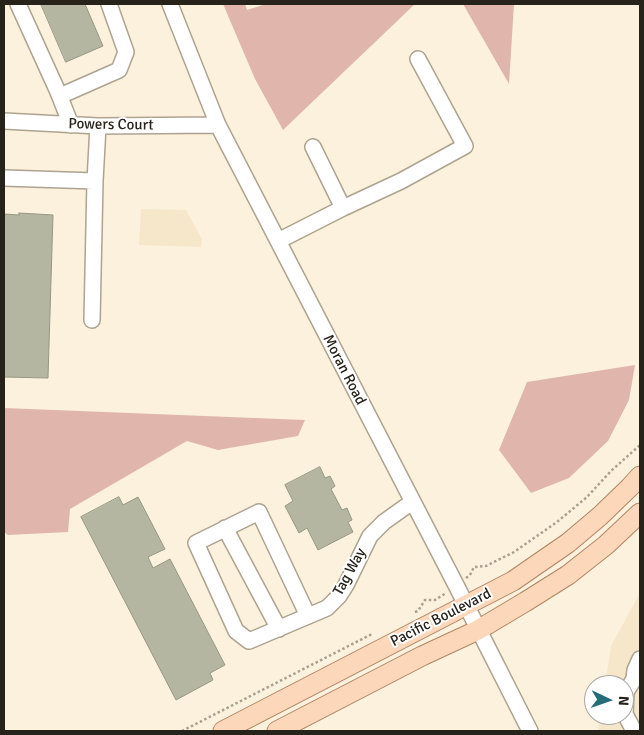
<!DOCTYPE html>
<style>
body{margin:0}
#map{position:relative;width:644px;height:735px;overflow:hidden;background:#fcf1dc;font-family:Signika,sans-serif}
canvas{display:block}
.frame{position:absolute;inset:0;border:5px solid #27231b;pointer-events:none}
.north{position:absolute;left:584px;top:675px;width:50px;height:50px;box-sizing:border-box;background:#fff;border:1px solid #a9a7a4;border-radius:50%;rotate:93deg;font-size:14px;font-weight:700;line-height:20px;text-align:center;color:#27231b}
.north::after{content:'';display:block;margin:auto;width:18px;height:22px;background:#256c79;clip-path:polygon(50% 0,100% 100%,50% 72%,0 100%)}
</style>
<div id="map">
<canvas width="644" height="735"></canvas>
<div class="frame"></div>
<div class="north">N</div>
</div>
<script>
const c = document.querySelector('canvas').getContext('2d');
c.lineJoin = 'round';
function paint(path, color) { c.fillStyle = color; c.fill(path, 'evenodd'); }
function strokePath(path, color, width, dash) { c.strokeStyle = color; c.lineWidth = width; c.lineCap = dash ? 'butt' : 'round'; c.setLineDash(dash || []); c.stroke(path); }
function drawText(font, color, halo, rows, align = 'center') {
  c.font = font + ' Signika,sans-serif'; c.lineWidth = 4; c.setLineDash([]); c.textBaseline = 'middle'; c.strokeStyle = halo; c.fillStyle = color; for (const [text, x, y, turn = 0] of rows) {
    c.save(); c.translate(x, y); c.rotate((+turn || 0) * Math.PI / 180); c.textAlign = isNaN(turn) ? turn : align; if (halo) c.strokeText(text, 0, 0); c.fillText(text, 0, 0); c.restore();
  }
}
const built = new Path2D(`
 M 141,209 L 186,210 L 202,239 L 201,247 L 139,245 Z
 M 640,593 L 640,731 L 598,731 L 601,715 L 624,715 L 624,685 L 605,685 L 611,646 Z`);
const green = new Path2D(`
 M 223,4 L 245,4 L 247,10 L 266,4 L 415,4 L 283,130 L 255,79 Z
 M 463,4 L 514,4 L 509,84 Z
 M 635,365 L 629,400 L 608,441 L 569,478 L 531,493 L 499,450 L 527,382 Z
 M 4,408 L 305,420 L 298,436 L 218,450 L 187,441 L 70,509 L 68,532 L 8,535 L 4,532 Z`);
const building = new Path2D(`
 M 41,4 L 85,4 L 103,46 L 66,62 Z
 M 19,213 L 53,215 L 48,378 L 4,377 L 4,214 L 19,215 Z
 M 320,467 L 325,478 L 330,476 L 335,486 L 331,489 L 342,510 L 347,508 L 352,520 L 348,522 L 353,532 L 318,550 L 307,528 L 299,533 L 285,506 L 293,501 L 285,485 Z
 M 119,497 L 123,505 L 138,497 L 165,549 L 148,557 L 153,568 L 170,559 L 225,665 L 210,673 L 213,680 L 176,700 L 81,517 Z`);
const path = new Path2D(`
 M 466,578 L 470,575 L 474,567 L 486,566 L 514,552 L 557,522 L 587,497 L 611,471 L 640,445
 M 415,612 L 418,611 L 425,600 L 435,600 L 446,593
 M 182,731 L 372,634`);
const minor = new Path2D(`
 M 18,4 L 58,92 L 71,125
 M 170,4 L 218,125 L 456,585 L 530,731
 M 60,96 L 119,70 L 126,52 L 109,4
 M 4,121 L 98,126 L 218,125
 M 313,147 L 343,208
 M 4,178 L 95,181
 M 278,241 L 343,208 L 401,181 L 465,146 L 418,59
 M 92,320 L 95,181 L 98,126
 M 225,528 L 279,629
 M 308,616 L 259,512 L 196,543 L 236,631 L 249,641 L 327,608 L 339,596 L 346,585 L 370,536 L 384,522 L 412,502
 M 634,731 L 625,714 L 626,692 L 634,679 L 635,670 L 640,659`);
const major = new Path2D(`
 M 223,731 L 513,581 L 568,543 L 600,516 L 630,487 L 640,476
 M 277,731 L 422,656 L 478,630 L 525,602 L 568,575 L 606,545 L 640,513`);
const streetNames = [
 ["Powers Court",111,125,1],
 ["Moran Road",344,370,63],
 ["Tag Way",350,572,-61],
 ["Pacific Boulevard",441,618,-27]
];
paint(built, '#f6e7cb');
paint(green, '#e0b6ac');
paint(building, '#b5b6a1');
strokePath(building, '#969782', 1);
strokePath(minor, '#ada390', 18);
strokePath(major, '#b08664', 21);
strokePath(path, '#a8a090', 2.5, [2.5, 2.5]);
strokePath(minor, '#fff', 15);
strokePath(major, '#fcd7ba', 19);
drawText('15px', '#27231b', '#fff', streetNames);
</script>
